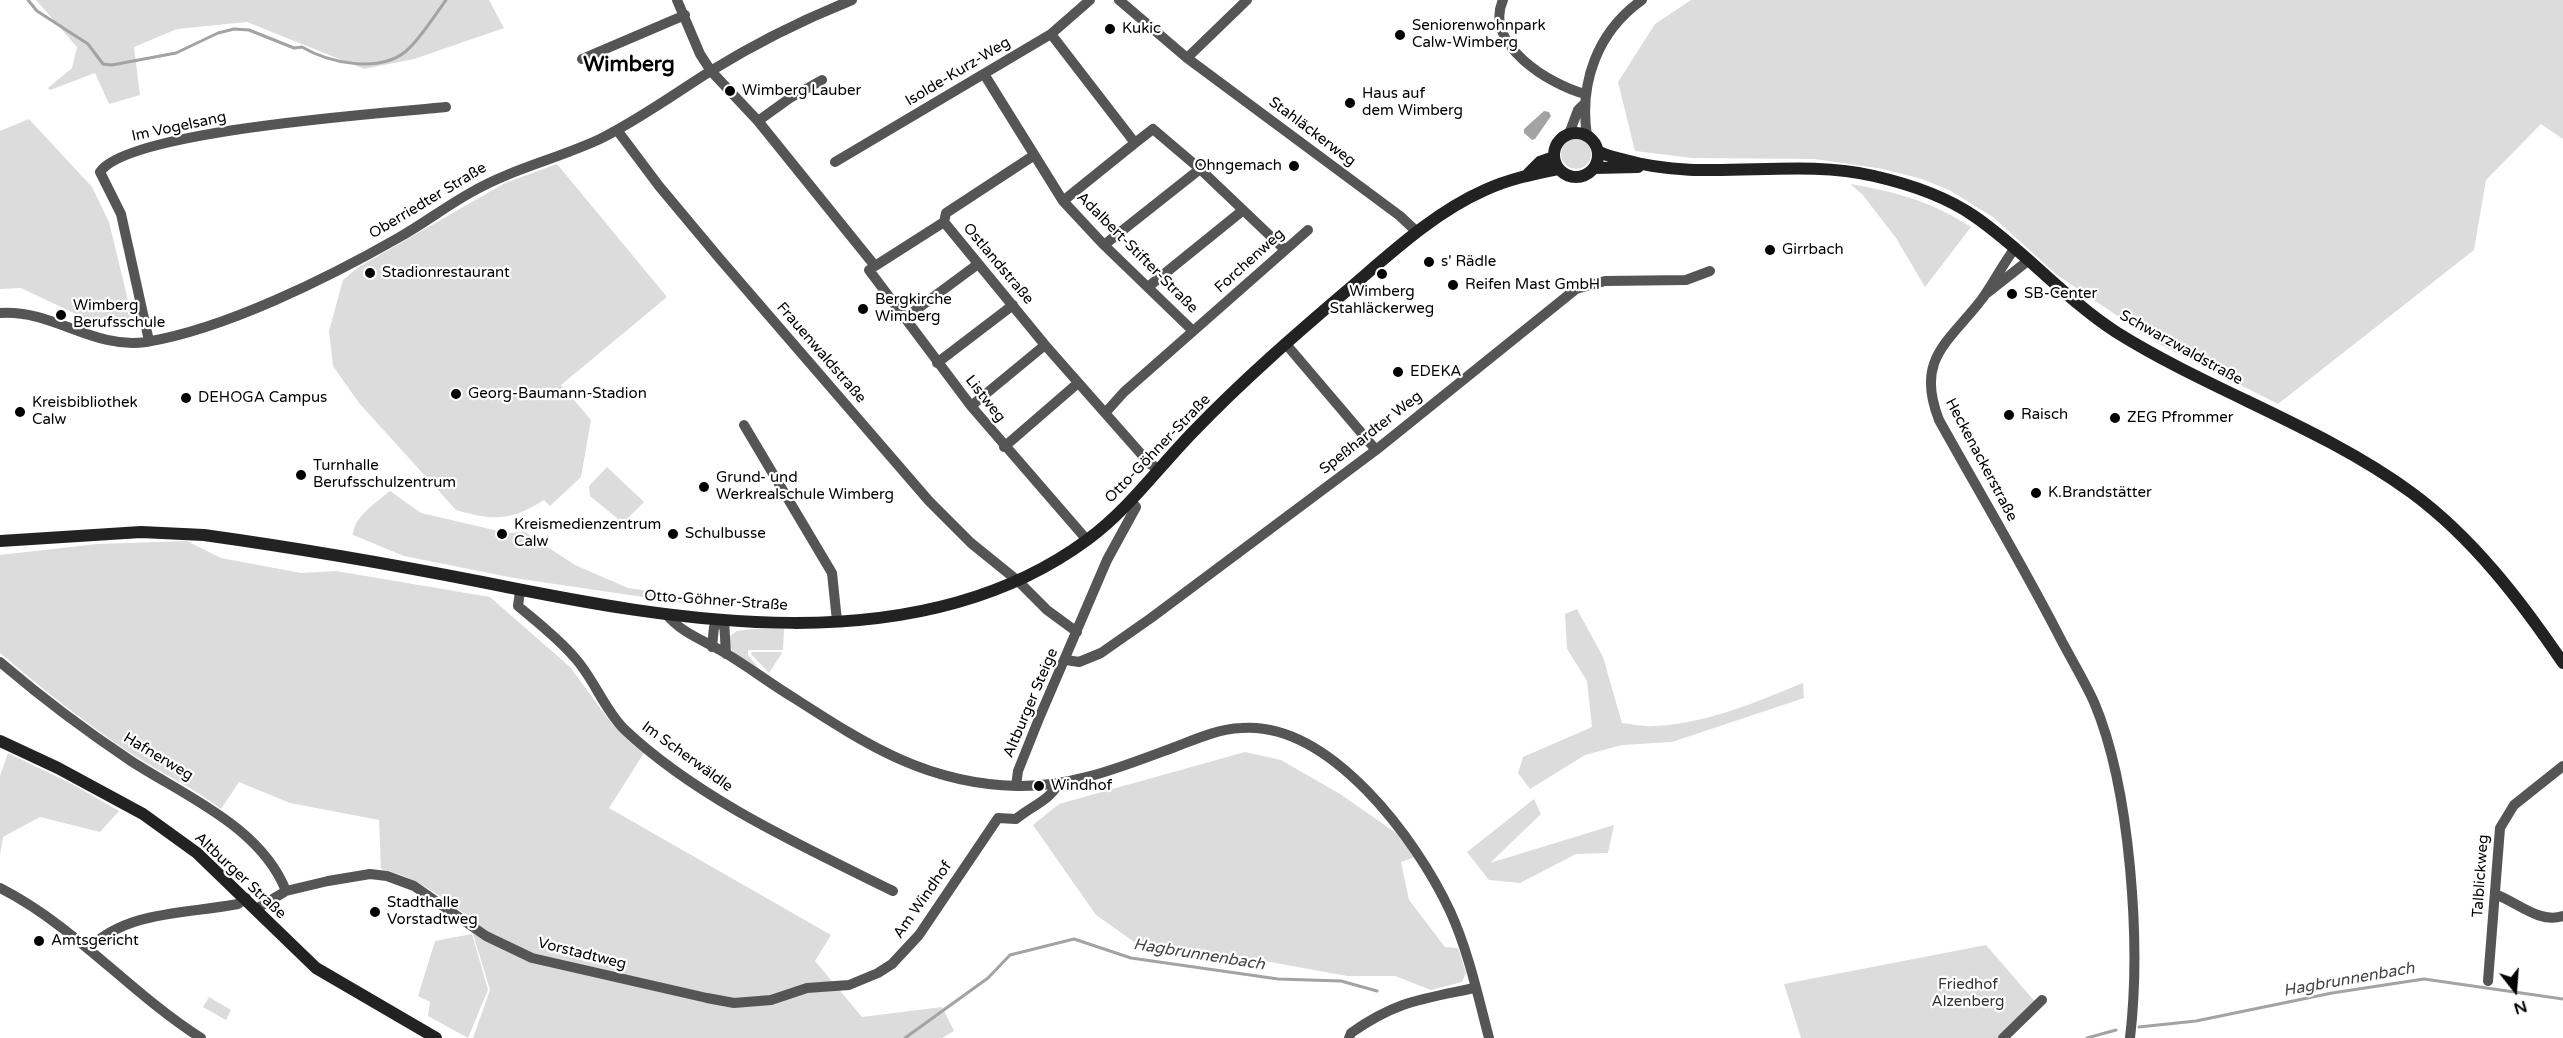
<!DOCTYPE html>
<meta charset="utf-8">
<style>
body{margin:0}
#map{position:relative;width:2563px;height:1038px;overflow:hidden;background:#fff;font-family:"Varela Round",sans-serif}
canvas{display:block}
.north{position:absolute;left:2485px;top:960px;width:60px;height:60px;-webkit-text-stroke:4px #fff;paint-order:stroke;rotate:163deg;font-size:16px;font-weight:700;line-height:24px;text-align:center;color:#000}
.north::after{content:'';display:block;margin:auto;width:21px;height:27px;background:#000;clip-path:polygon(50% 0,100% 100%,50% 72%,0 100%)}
</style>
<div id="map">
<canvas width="2563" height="1038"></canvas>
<div class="north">N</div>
</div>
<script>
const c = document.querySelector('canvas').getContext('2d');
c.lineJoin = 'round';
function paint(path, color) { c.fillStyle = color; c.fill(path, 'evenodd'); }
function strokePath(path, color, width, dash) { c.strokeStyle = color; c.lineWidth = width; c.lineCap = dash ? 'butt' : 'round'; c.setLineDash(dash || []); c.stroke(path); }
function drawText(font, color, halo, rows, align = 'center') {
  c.font = font + ' "Varela Round",sans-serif'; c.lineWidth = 4.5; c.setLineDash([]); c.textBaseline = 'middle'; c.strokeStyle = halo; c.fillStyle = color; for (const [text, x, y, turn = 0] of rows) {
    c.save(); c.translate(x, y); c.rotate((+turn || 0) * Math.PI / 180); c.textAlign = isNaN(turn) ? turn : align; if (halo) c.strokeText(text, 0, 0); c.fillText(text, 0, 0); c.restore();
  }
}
const green = new Path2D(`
 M 36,0 L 489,0 L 504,28 L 414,59 L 364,69 L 247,22 L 177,29 L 134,47 L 140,95 L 109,104 L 95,73 L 50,90 L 48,88 L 72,68 L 77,47 Z
 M 1691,0 L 2563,0 L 2563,139 L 2541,124 L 2486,180 L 2474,250 L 2278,404 L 2159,344 L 2057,275 L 1993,217 L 1949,190 L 1922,179 L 1883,169 L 1815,159 L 1692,158 L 1635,151 L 1618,82 L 1655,24 Z
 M 29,119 L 92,187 L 109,222 L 133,321 L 124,328 L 91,321 L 21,288 L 0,289 L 0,131 Z
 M1561 154a15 15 0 1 1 30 0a15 15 0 1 1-30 0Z
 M 557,164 L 667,297 L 561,385 L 591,420 L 581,477 L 550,506 L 544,500 C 511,521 494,521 456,510 L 359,403 L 333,366 L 329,331 L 343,280 L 357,268 L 505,183 Z
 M 1850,184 C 1897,192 1930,201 1971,227 L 1925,287 L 1896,238 L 1862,194 Z
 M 607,467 L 644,502 L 623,523 L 590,496 L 589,486 Z
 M 390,491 L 421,513 L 507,533 L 525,532 L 575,565 L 628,588 L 692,597 L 691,604 L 514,578 L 404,556 L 353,535 C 353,517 377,502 390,491 Z
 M 187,541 L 221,558 L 301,573 L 336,571 L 490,597 L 570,667 L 612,724 L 644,753 L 609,808 L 831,935 L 815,961 L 862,1017 L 942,1007 L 954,1031 L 942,1038 L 473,1038 L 490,990 L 473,934 L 477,923 C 447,901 418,877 381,869 L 379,820 L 290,803 L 239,782 L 221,809 C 194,788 164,775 135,756 C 87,725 44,690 0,653 L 0,555 L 97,544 Z
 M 1577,609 L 1603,657 L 1622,723 C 1632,724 1644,727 1654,726 C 1706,724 1756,702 1803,683 L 1804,698 L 1672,742 L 1622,745 L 1585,755 L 1530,789 L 1518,773 L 1523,757 L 1592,727 L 1587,681 L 1567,649 L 1565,614 Z
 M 752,629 L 784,629 L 783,650 L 748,650 L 748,655 L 761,671 C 749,663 724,653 730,636 L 737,631 Z
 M 752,652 L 781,652 L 782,653 L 769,673 L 751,654 Z
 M 1245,752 L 1281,760 L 1340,794 L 1399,835 L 1415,857 L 1401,862 L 1409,900 L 1445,947 L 1458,948 L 1466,973 L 1462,982 L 1431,990 L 1395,976 L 1347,976 L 1237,956 L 1140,946 L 1096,915 L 1033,825 L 1059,804 Z
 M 8,753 L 72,784 L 119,811 L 100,832 L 40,817 L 3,837 L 0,855 L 0,776 Z
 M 1534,799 L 1541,814 L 1490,863 L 1614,825 L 1608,853 L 1576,854 L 1520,883 L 1489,880 L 1467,852 Z
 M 472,934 L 488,990 L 468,1038 L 428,1016 L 430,1002 L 418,996 L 435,941 Z
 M 1986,945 L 2037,1004 L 2002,1038 L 1801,1038 L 1784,984 Z
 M 209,997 L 231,1010 L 226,1020 L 203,1007 Z`);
const water = new Path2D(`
 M 1544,111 L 1549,112 L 1551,116 L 1535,139 L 1532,140 L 1524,133 L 1524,129 Z`);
const stream = new Path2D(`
 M 28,0 L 37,11 L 88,44 L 103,64 L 112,65 L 176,53 L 218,33 L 234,29 L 249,30 L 294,48 L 302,47 C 329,63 378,73 405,52 C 419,41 435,15 446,0
 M 2139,1027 L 2196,1021 L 2332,993 L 2424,979 L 2563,999
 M 905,1038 L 988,978 L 1010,955 L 1074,939 L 1131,958 L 1278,979 L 1341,981 L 1377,991
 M 2087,1038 L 2116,1030`);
const street = new Path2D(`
 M 677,0 L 700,54 L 711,71 L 758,121 L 875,266 L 944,222 L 1045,345 L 1150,464 L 1160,469
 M 1119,0 L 1187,58 L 1400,216 L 1417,232
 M 1503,0 C 1483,44 1550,85 1585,94
 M 1051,34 L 1135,143 L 1153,129 L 1200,169 L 1284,249
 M 1187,58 L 1247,0
 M 582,59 L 685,15
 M 984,74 L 1063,201 L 1104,245 L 1193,331
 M 758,121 L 790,98 L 822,80
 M 617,130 L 659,186 L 720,259 L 929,501 L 971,543 L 1018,581 L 1047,610 L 1077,632
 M 1569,134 L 1578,110 L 1583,105
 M 1587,136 C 1579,83 1597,32 1642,0
 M 835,162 L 1051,34 L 1090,0
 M 1063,201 L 1135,143
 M 944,222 L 946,213 L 1033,156
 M 1104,245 L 1200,169
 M 2015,248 C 2003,264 1994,282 1982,299 C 1948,343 1915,359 1939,420 C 1978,490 2019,559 2056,630 C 2068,654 2083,678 2094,702 C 2131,789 2141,945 2130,1038
 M 869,270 L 971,406 L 1087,540
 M 1148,287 L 1242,211
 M 1987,293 L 2029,260
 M 0,313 C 52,309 94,350 146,342 C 225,329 328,278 398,238 C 423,224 445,207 470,193 C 511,169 557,159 600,139 C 638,120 673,95 709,72 C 754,44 802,20 852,0
 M 905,318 L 978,264
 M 149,341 L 121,214 L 100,172 C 128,130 388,113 446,107
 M 1285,343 L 1376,450
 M 937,363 L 1013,305
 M 971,406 L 1045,345
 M 1106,412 L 1124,392 L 1308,230
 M 744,425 L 832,573 L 837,621
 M 1004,447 L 1078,383
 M 520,591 L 518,606 C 537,622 558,638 575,658 C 594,679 604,709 624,729 C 698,799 802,846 893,891
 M 666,614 C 682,634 706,641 727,654 C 750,668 771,684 794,698 C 867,745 927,784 1017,786 C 1074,787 1123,766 1175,747 C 1196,739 1218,729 1241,728 C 1330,721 1417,840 1450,911 C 1468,950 1478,996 1489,1038
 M 724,620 L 726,654
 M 712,647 L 714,627 L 724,620
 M 1066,660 L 1079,662 L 1101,653 L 1151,618 L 1376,450 L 1576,289 L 1605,281 L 1686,280 L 1710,271
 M 0,662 C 42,698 86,731 131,761 C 185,796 261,827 286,891
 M 1016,786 L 1018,771 L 1040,716 L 1107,560 L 1136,507 L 1131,501
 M 0,888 C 75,926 130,993 201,1038
 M 2495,894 C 2517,902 2539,924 2563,916
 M 256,909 L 286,891 L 328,881 L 370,874 L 387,876 L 414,886 L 486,936 L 532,958 L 707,998 L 734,1003 L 771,1000 L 807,988 L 849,985 L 878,973 L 892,964 L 919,935 L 998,818 L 1016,819 C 1030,807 1050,800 1058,784
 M 88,949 C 128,910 186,914 238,904 L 246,898
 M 2488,981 L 2500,828 L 2514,805 L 2563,766
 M 1349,1038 L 1351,1033 C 1396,1001 1422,999 1474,988
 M 2003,1038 L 2042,1000`);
const secondary = new Path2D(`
 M1554 155a22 22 0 1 1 44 0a22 22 0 1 1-44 0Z
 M 1598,151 C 1606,156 1615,157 1625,160 C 1706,183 1792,157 1874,176 C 1909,184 1945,196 1974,216 C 2025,251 2065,299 2116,332 C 2210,391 2322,427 2412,493 C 2473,538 2521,601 2563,663
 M 1594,168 L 1638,167
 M 1528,174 L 1540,162 L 1554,157
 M 0,541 L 141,532 L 204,535 C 297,548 390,564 482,582 C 674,621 916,666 1087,540 C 1128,510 1158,468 1193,432 C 1243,380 1296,334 1350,288 C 1392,252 1435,212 1485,190 C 1509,179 1533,174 1558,169
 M 0,741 L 58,768 L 143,814 L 197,853 L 316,968 L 436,1038`);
const markers = [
 [1110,29,6,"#000"],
 [1400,35,6,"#000"],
 [730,91,6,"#000"],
 [1350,103,6,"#000"],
 [1294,166,6,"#000"],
 [1770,250,6,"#000"],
 [1429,262,6,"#000"],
 [370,273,6,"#000"],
 [1382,274,6,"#000"],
 [1453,285,6,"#000"],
 [2012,294,6,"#000"],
 [863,309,6,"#000"],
 [61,315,6,"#000"],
 [1398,372,6,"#000"],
 [456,394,6,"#000"],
 [186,398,6,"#000"],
 [20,412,6,"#000"],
 [2009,415,6,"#000"],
 [2115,418,6,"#000"],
 [301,475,6,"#000"],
 [704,487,6,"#000"],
 [2036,493,6,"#000"],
 [502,534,6,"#000"],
 [673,534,6,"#000"],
 [1039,786,6,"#000"],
 [375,912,6,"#000"],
 [39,941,6,"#000"]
];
const poiNames = [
 ["Seniorenwohnpark",1412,26],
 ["Calw-Wimberg",1412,43],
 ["Kukic",1122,29],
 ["Wimberg Lauber",742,91],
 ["Haus auf",1362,94],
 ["dem Wimberg",1362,111],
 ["Ohngemach",1282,166,"right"],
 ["Girrbach",1782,250],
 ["s' Rädle",1441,262],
 ["Stadionrestaurant",382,273],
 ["Reifen Mast GmbH",1465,285],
 ["Wimberg",1382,292,"center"],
 ["Stahläckerweg",1382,309,"center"],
 ["SB-Center",2024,294],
 ["Bergkirche",875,300],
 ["Wimberg",875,317],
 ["Wimberg",73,306],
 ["Berufsschule",73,323],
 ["EDEKA",1410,372],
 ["Georg-Baumann-Stadion",468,394],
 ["DEHOGA Campus",198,398],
 ["Kreisbibliothek",32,403],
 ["Calw",32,420],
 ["Raisch",2021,415],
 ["ZEG Pfrommer",2127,418],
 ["Turnhalle",313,466],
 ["Berufsschulzentrum",313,483],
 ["Grund- und",716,478],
 ["Werkrealschule Wimberg",716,495],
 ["K.Brandstätter",2048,493],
 ["Kreismedienzentrum",514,525],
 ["Calw",514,542],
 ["Schulbusse",685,534],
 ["Windhof",1051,786],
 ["Stadthalle",387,903],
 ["Vorstadtweg",387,920],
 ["Amtsgericht",51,941]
];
const streetNames = [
 ["Isolde-Kurz-Weg",958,72,-31],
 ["Im Vogelsang",179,127,-12],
 ["Stahläckerweg",1312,132,37],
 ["Oberriedter Straße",428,201,-31],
 ["Adalbert-Stifter-Straße",1137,253,45],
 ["Forchenweg",1250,261,-42],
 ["Ostlandstraße",998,264,50],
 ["Schwarzwaldstraße",2181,348,29],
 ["Frauenwaldstraße",821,353,49],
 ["Listweg",985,399,52],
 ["Speßhardter Weg",1371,433,-38],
 ["Otto-Göhner-Straße",1158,449,-46],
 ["Heckenackerstraße",1981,460,62],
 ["Otto-Göhner-Straße",716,601,4],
 ["Altburger Steige",1031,703,-67],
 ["Hafnerweg",158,757,31],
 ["Im Scherwäldle",687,757,36],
 ["Altburger Straße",240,876,43],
 ["Talblickweg",2481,876,-86],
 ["Am Windhof",923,900,-55],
 ["Vorstadtweg",582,954,14]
];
const parkNames = [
 ["Friedhof",1968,985],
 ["Alzenberg",1968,1002]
];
const waterNames = [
 ["Hagbrunnenbach",1199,955,9],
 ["Hagbrunnenbach",2349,980,-10]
];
const districtNames = [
 ["Wimberg",629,65]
];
paint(green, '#dcdcdc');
paint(water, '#a3a3a3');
strokePath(stream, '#a3a3a3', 3);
strokePath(street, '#555', 10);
strokePath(secondary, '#222', 12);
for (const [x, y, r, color] of markers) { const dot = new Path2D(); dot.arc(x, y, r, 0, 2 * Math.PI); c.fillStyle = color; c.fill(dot); strokePath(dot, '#fff', 2); }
drawText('15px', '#000', '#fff', poiNames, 'left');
drawText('15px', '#000', '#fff', streetNames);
drawText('15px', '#333', '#fff', parkNames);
drawText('italic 16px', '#444', '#fff', waterNames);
drawText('bold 21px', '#000', '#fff', districtNames);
</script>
